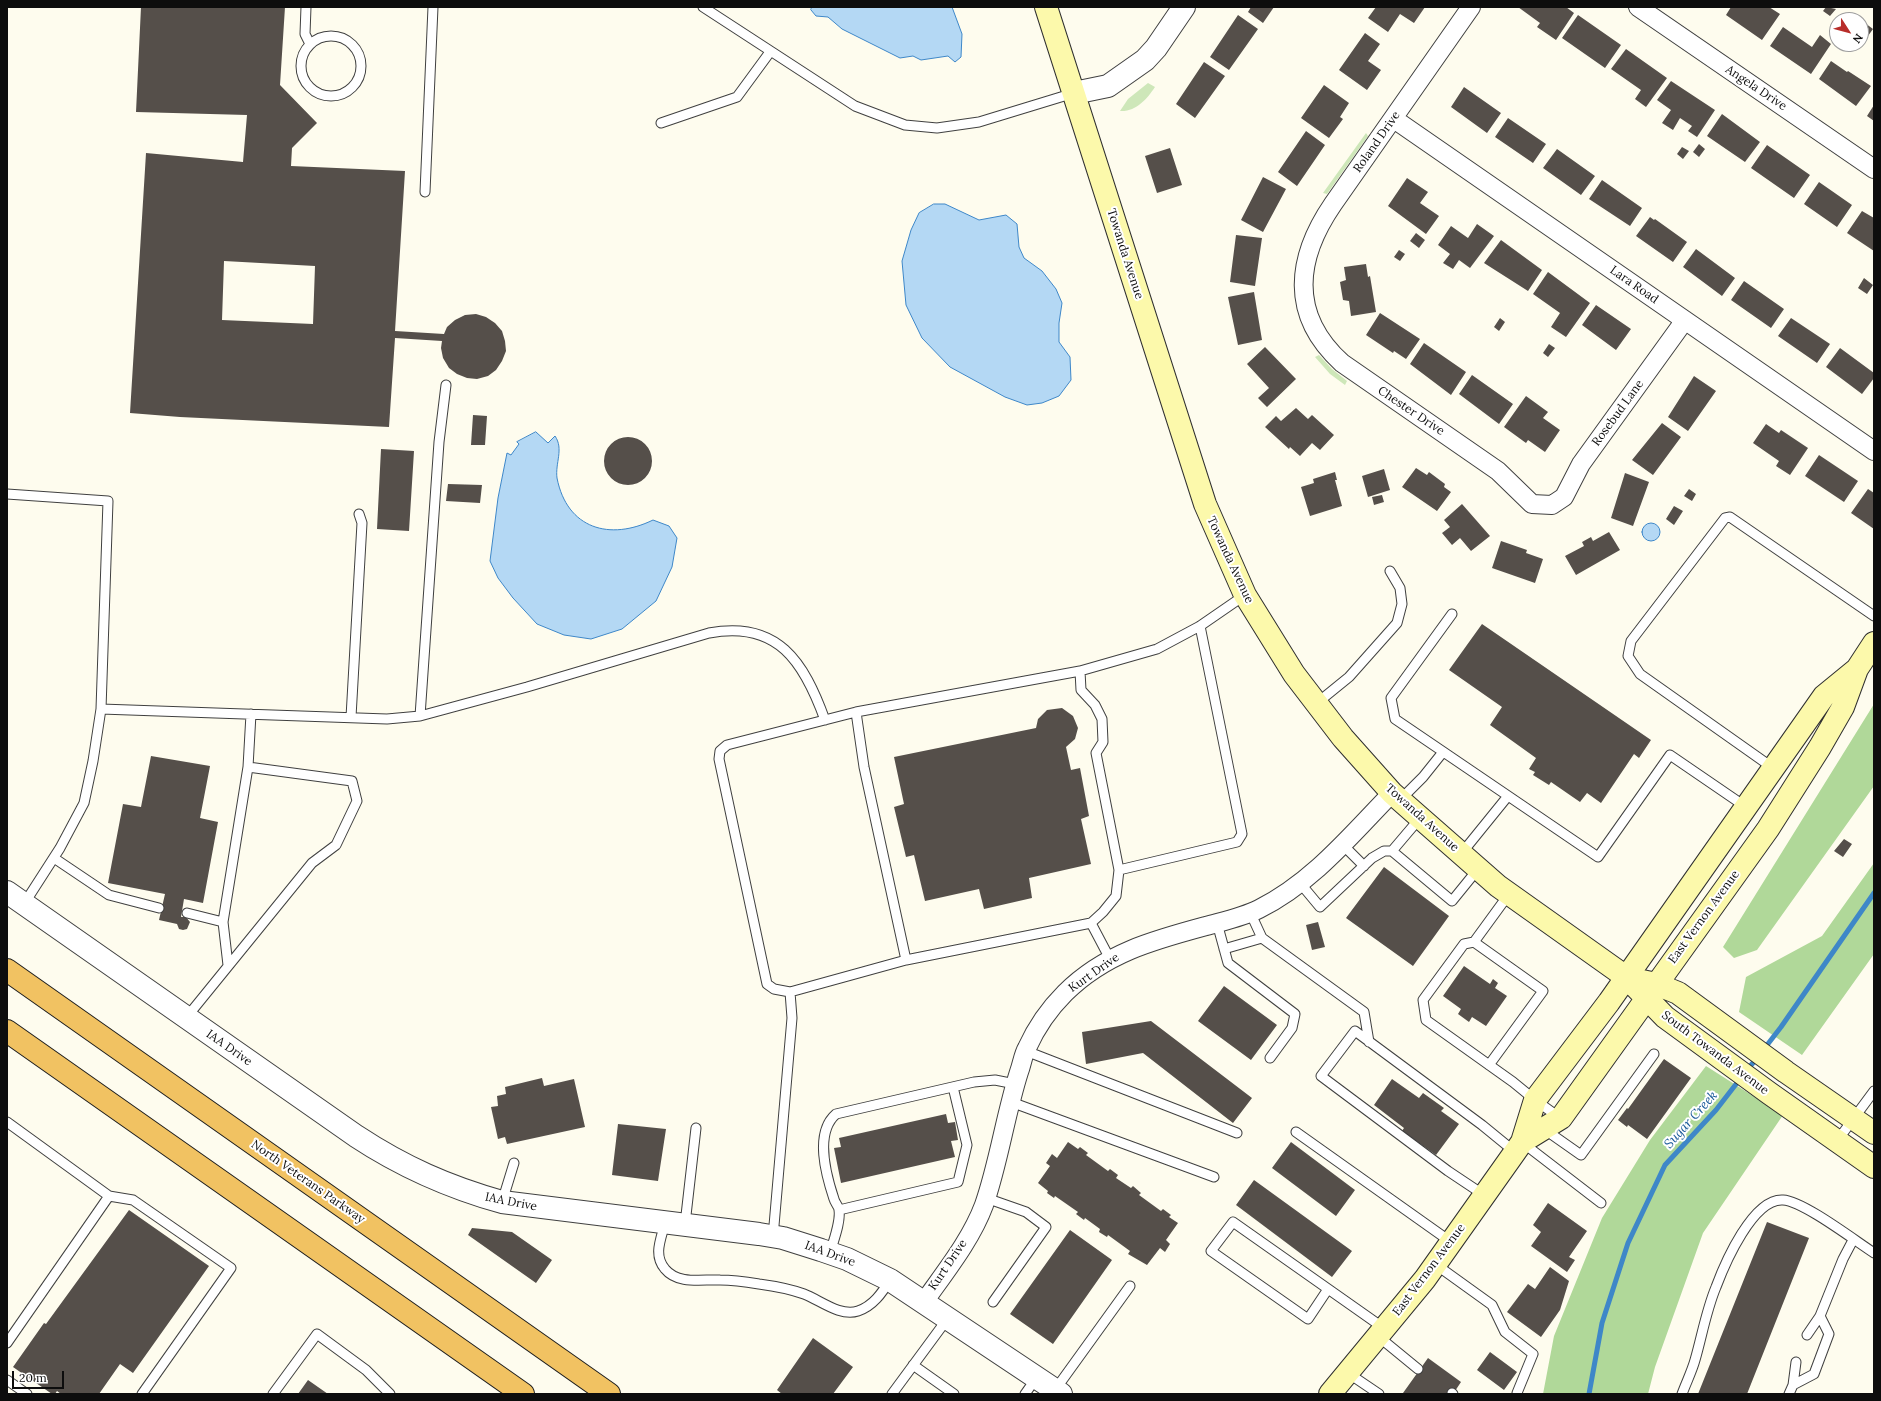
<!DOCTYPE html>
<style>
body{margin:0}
#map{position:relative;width:1881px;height:1401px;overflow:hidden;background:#fefcee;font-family:Lora,serif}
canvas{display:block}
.frame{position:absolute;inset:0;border:8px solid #0d0d0d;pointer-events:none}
.north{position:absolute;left:1829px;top:12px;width:40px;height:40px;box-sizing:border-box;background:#fff;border:1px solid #9e9e9e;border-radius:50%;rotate:126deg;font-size:11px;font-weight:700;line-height:16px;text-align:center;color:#0d0d0d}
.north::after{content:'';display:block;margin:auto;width:14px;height:18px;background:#b82d2a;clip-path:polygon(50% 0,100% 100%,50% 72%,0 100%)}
.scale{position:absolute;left:12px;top:1371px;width:52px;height:18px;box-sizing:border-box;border:2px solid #0d0d0d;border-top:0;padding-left:5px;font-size:12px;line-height:14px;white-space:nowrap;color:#0d0d0d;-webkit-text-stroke:3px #fff;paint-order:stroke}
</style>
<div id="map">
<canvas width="1881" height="1401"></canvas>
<div class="frame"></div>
<div class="north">N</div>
<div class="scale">20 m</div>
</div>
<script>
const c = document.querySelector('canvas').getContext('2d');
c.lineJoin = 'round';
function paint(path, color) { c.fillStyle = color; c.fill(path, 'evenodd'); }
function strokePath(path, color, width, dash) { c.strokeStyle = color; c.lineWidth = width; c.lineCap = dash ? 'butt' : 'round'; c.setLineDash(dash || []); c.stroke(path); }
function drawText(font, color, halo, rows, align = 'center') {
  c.font = font + ' Lora,serif'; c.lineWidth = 4; c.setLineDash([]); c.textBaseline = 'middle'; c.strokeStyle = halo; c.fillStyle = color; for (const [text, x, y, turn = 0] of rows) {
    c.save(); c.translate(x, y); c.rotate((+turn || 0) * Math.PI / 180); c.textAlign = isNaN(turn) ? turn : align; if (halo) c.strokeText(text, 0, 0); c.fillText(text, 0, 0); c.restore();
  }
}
const green = new Path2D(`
 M 1148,83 L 1155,87 C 1147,99 1136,112 1120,111 L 1128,99 Z
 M 1366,133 L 1368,136 L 1327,194 L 1323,193 Z
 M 1319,355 L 1332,369 L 1347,381 L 1345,385 L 1330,374 L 1315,357 Z`);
const forest = new Path2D(`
 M 1874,704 L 1874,786 L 1757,950 L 1734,958 L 1723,947 Z
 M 1874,863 L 1874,954 L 1802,1055 L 1739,1012 L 1746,977 L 1822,936 Z
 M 1706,1066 L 1783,1115 L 1703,1233 L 1655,1367 L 1648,1394 L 1543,1394 L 1554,1336 L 1602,1218 L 1650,1140 Z`);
const water = new Path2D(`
 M 812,7 L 952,7 L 962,34 L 961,57 L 955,62 L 948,56 L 921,60 L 913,56 L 900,58 L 842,29 L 828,17 L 816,16 L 811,10 Z
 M 934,204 L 945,204 L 979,220 L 1006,215 L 1017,224 L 1019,247 L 1024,258 L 1042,271 L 1056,289 L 1062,303 L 1059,323 L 1059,342 L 1070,357 L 1071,380 L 1059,396 L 1042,403 L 1027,405 L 1005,397 L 950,367 L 922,338 L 906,305 L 902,261 L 911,230 L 919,213 Z
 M 536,432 L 548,443 L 555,436 C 564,449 555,463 557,478 C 567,529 610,541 653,520 L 669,526 L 677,538 L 672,567 L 656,601 L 622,629 L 591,639 L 564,635 L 537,624 L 513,598 L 498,578 L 490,561 L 498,498 L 507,453 L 511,455 L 519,444 L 517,442 Z
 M1642 532a9 9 0 1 1 18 0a9 9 0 1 1-18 0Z`);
const stream = new Path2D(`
 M 1764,1049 L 1781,1027 L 1874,893
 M 1746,1071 L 1758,1057
 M 1589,1394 L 1602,1323 L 1628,1243 L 1665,1165 L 1716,1110 L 1740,1079`);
const building = new Path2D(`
 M 141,7 L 285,7 L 280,85 L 317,123 L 292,148 L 291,166 L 405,171 L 395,331 L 444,334 L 447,327 L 455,320 L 465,315 L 476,314 L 486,317 L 495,323 L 502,331 L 505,341 L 506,351 L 502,361 L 496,370 L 488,376 L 477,379 L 467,378 L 457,374 L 449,368 L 443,358 L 441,348 L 442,341 L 395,338 L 389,427 L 180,417 L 130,413 L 146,153 L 243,162 L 247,115 L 136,112 ZM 224,261 L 315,266 L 313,324 L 222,320 Z
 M 1251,7 L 1274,7 L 1263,23 L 1248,12 Z
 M 1376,7 L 1425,7 L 1414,23 L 1400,14 L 1388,32 L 1368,18 Z
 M 1518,7 L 1566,7 L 1574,13 L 1556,40 L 1537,27 L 1540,23 Z
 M 1731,7 L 1769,7 L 1780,14 L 1762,40 L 1726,15 Z
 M 1826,7 L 1836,9 L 1830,16 L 1823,11 Z
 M 1238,15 L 1258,29 L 1229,70 L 1210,57 Z
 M 1578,15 L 1621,45 L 1605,68 L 1562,38 Z
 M 1865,23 L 1873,29 L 1868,36 L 1861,31 Z
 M 1783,27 L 1812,47 L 1820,35 L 1831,44 L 1811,74 L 1770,46 Z
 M 1365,33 L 1380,44 L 1368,61 L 1381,70 L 1367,90 L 1339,70 Z
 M 1626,49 L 1667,78 L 1646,107 L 1635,99 L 1641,90 L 1611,69 Z
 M 1831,61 L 1847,72 L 1848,71 L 1871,86 L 1856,106 L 1819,79 Z
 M 1204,62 L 1225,76 L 1195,118 L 1176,104 Z
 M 1671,81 L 1715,110 L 1697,137 L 1688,131 L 1692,126 L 1680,118 L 1673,130 L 1662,123 L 1671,110 L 1657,100 Z
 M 1324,85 L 1349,103 L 1340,117 L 1343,119 L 1329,138 L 1301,118 Z
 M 1464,87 L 1501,113 L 1487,133 L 1451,107 Z
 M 1874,105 L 1874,121 L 1867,116 Z
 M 1722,114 L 1760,142 L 1745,162 L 1707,136 Z
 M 1508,118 L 1546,144 L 1533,163 L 1495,137 Z
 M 1306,131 L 1325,145 L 1297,186 L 1278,172 Z
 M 1699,144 L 1705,149 L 1699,157 L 1693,152 Z
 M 1767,145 L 1810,175 L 1794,198 L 1751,168 Z
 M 1682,147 L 1689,151 L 1683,159 L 1677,154 Z
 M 1170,148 L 1182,185 L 1157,193 L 1145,156 Z
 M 1557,149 L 1595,176 L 1581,195 L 1543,168 Z
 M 1263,177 L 1286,189 L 1263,232 L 1241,220 Z
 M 1407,178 L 1428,192 L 1420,203 L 1439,216 L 1426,234 L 1388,206 Z
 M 1602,180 L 1642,208 L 1630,226 L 1589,199 Z
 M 1819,182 L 1852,205 L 1837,227 L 1804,204 Z
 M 1862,211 L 1874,218 L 1874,251 L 1847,233 Z
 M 1650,217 L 1654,220 L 1655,219 L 1687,242 L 1673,262 L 1636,236 Z
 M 1477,224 L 1494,236 L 1470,268 L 1459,260 L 1453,269 L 1443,263 L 1450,254 L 1438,245 L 1451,226 L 1468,238 Z
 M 1416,233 L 1425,240 L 1419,248 L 1410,241 Z
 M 1236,235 L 1262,238 L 1255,286 L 1230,282 Z
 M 1501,240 L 1542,270 L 1528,291 L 1484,263 Z
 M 1696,249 L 1735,278 L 1722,296 L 1683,267 Z
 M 1399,250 L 1405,254 L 1400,261 L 1394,257 Z
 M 1366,264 L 1368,277 L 1370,276 L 1376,312 L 1351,316 L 1349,301 L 1343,300 L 1340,282 L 1346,280 L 1344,267 Z
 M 1548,272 L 1590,303 L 1566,337 L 1551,327 L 1560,313 L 1533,294 Z
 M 1864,278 L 1873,285 L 1867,294 L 1858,288 Z
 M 1744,281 L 1784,309 L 1771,328 L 1731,300 Z
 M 1254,292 L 1262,340 L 1238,345 L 1228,297 Z
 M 1596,305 L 1631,329 L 1616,350 L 1582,325 Z
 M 1380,313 L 1420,339 L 1406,359 L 1394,351 L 1393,353 L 1366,335 Z
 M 1500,318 L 1505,322 L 1499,331 L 1494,327 Z
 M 1791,318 L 1830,344 L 1817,363 L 1778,336 Z
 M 1424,343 L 1466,372 L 1451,395 L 1410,364 Z
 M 1549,344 L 1555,348 L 1548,357 L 1543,353 Z
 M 1265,347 L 1296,379 L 1267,407 L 1258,398 L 1269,388 L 1247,364 Z
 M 1840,348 L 1874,373 L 1874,378 L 1862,394 L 1826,367 Z
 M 1472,375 L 1513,404 L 1499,424 L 1459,394 Z
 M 1694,376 L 1716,391 L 1688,431 L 1668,417 Z
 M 1526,396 L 1548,412 L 1543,418 L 1560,430 L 1545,452 L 1528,440 L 1526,443 L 1504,427 Z
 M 1296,408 L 1308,419 L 1312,415 L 1334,435 L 1320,450 L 1312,443 L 1300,456 L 1290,447 L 1289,449 L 1265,427 L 1276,416 L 1281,421 Z
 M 473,415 L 487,416 L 485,445 L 471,445 Z
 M 1662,423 L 1681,437 L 1653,475 L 1632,460 Z
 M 1766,424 L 1779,433 L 1781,430 L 1808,448 L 1790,475 L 1776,466 L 1779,461 L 1753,443 Z
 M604 461a24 24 0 1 1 48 0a24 24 0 1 1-48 0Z
 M 381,449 L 414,451 L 409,531 L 377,529 Z
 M 1819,455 L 1858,481 L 1844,502 L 1805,476 Z
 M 1416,468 L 1427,475 L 1429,472 L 1445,484 L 1444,487 L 1451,492 L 1437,511 L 1402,487 Z
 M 1384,469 L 1390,490 L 1368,497 L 1362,476 Z
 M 1335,472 L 1337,480 L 1335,480 L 1342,506 L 1310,516 L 1301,487 L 1314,483 L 1313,479 Z
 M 1625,473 L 1649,482 L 1633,526 L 1611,518 Z
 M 448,484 L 482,485 L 480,503 L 446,501 Z
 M 1689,489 L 1696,494 L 1692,501 L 1684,496 Z
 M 1868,489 L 1874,493 L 1874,529 L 1851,513 Z
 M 1382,495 L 1384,502 L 1374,505 L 1372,497 Z
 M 1462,504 L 1490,536 L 1471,551 L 1460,538 L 1452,545 L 1442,533 L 1450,527 L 1444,520 Z
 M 1674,506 L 1683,511 L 1674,525 L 1666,519 Z
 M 1609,532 L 1620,550 L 1576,575 L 1565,556 L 1584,546 L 1582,542 L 1591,537 L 1593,541 Z
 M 1501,541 L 1527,550 L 1526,553 L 1543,559 L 1535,583 L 1492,568 Z
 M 1482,624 L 1651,740 L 1639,758 L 1634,754 L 1601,803 L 1587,793 L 1580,802 L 1551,782 L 1549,785 L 1533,775 L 1535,772 L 1529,769 L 1536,758 L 1490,725 L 1502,707 L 1449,670 Z
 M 1062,708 L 1073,716 L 1078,728 L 1075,739 L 1066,747 L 1071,770 L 1080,768 L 1089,816 L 1081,819 L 1091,864 L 1029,878 L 1032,898 L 984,909 L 979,889 L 925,901 L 914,855 L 906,857 L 894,807 L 904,804 L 894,757 L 1036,728 L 1038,719 L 1047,710 Z
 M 151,756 L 210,766 L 200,818 L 218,822 L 203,903 L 184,899 L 181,917 L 186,917 L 190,922 L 187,929 L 183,930 L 179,929 L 177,924 L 159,920 L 165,894 L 108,883 L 123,804 L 141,807 Z
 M 1844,839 L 1852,844 L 1843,857 L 1834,851 Z
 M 1384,867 L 1449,916 L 1413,966 L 1346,918 Z
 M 1318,922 L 1325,947 L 1312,950 L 1306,925 Z
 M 1464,966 L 1490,984 L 1493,979 L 1498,983 L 1495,988 L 1507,996 L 1486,1026 L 1472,1017 L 1469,1022 L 1458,1014 L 1461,1009 L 1443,996 Z
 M 1224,986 L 1277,1025 L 1251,1060 L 1198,1021 Z
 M 1151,1021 L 1252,1098 L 1233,1123 L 1143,1053 L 1086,1064 L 1082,1032 Z
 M 1664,1059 L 1691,1078 L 1647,1139 L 1628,1125 L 1627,1127 L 1618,1120 L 1627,1108 L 1628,1109 Z
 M 542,1078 L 544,1086 L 574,1079 L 585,1127 L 507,1144 L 505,1137 L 498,1139 L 491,1107 L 498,1106 L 497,1096 L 506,1094 L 505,1087 Z
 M 1392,1079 L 1419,1098 L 1423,1093 L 1444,1108 L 1441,1111 L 1459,1124 L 1436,1155 L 1402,1131 L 1404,1128 L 1374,1105 Z
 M 946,1114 L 948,1123 L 955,1122 L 958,1140 L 951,1141 L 955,1157 L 841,1183 L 834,1148 L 841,1147 L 839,1138 Z
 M 618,1124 L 666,1129 L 658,1181 L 612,1175 Z
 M 1068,1142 L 1078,1149 L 1080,1147 L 1088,1153 L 1086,1155 L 1108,1171 L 1110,1169 L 1118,1175 L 1116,1178 L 1131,1188 L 1133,1186 L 1141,1193 L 1139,1195 L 1161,1211 L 1163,1209 L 1171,1215 L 1169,1217 L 1178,1223 L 1166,1240 L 1170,1244 L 1165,1252 L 1160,1248 L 1147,1265 L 1128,1254 L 1130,1251 L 1108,1235 L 1107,1237 L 1099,1232 L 1100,1229 L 1085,1218 L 1084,1220 L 1076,1214 L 1078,1212 L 1055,1196 L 1054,1198 L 1047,1193 L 1048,1191 L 1038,1183 L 1050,1166 L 1046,1163 L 1052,1154 L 1057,1158 Z
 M 1291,1142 L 1355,1190 L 1336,1216 L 1272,1168 Z
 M 1254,1180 L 1352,1251 L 1332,1277 L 1236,1205 Z
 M 1548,1203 L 1587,1231 L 1569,1257 L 1575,1260 L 1567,1272 L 1531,1246 L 1541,1232 L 1533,1225 Z
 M 129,1210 L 209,1266 L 133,1373 L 120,1364 L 99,1394 L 61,1394 L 57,1391 L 55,1394 L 52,1394 L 13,1367 L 44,1323 L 46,1324 Z
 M 1767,1222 L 1809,1238 L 1747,1394 L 1698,1394 Z
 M 472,1228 L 512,1232 L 552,1260 L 536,1283 L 468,1235 Z
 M 1070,1230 L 1112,1260 L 1053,1344 L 1010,1314 Z
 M 1550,1267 L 1569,1281 L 1560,1310 L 1541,1337 L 1507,1312 L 1528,1284 L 1535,1289 Z
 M 813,1338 L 853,1367 L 833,1394 L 782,1394 L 777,1390 Z
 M 1490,1352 L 1517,1372 L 1504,1390 L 1477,1370 Z
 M 1428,1358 L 1461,1382 L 1453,1394 L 1403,1393 Z
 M 308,1380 L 328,1394 L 298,1394 Z`);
const service = new Path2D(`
 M 306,7 L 305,34 L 310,44
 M 703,7 L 855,106 L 905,125 L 937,128 L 979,122 L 1074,93
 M301 66a30 30 0 1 1 60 0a30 30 0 1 1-60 0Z
 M 661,123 L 737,97 L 770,52
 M 425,192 L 433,7
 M 7,494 L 108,501 L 101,709 L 93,761 L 84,803 L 60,848 L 24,904
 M 1452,614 L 1391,698 L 1395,719 L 1598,857 L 1670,755 L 1746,807
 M 1080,671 L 1157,649 L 1200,626 L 1245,595
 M 1317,703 L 1349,677 L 1397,623 L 1402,604 L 1400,588 L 1390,571
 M 101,709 L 387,719 L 420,716 L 527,687 L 709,633 C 778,620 804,662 825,720
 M 856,712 L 864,767 L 906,960 L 1091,923
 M 420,716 L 439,442 L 446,385
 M 351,717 L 362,523 L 359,514
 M 1773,768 L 1640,674 L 1628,656 L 1631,641 L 1725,518 L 1730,517 L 1874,616
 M 1400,800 L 1423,777 L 1443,752
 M 1420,818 L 1392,851 L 1452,901 L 1478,869
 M 1343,845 L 1364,866
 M 1461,854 L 1508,796
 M 54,858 L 109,895 L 159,908
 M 1119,870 L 1237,842 L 1242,834 L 1200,626
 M 1300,883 L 1320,907 L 1372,858 L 1384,851 L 1392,851
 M 1509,894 L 1474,942 L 1464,944 L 1423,1000 L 1426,1020 L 1513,1082 L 1535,1100 L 1560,1118
 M 1250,912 L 1262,938 L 1364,1012 L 1369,1042
 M 187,913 L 223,922 L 228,965
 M 223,922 L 248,767
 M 1217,923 L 1228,963 L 1295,1014 L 1292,1028 L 1270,1058
 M 1474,942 L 1543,991 L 1489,1065
 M 1224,949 L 1262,938
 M 790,992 L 774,989 L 767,984 L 719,759 L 720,751 L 727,745 L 856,712 L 1080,671 L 1081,690 L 1095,705 L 1102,719 L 1103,742 L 1096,753 L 1119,870 L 1116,896 L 1103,912 L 1091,923 L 1110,959
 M 186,1018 L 312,863 L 336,845 L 357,801 L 352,781 L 248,767 L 251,714
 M 1026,1051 L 1237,1133
 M 1011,1102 L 1214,1177
 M 7,1122 L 109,1196 L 133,1200 L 231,1268 L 142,1394
 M 1544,1129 L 1581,1155 L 1654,1054
 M 1296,1132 L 1451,1242
 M 1837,1141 L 1874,1091
 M 1523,1143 L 1601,1203
 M 1484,1195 L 1448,1171 L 1321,1076 L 1355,1031 L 1482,1125 L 1515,1152
 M 986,1198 L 1026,1212 L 1046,1227 L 993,1302
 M 502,1202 L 514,1163
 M 839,1210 L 958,1182 L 967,1145 L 953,1087
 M 665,1223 C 661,1239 653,1255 665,1269 C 678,1285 703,1279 720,1280 C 733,1280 747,1282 759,1284 C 774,1286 790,1289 804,1294 C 820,1300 840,1317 858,1311 C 873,1306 882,1293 890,1280
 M 685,1224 L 696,1128
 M 773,1237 L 792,1018 L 790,992 L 906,960
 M 830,1253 C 833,1242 841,1222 839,1210 C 839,1207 835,1203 834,1199 C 826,1175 814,1133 836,1114 L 974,1082 L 995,1080 L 1015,1084
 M 1435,1264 L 1492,1305 L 1505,1332 L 1533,1354 L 1517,1393
 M 1328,1289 L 1308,1319 L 1211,1251 L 1233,1222 L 1385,1329
 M 1807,1335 L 1820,1316
 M 1379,1337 L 1418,1369
 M 7,1343 L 109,1196
 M 913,1365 L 954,1394
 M 1348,1373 L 1379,1394
 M 7,1380 L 27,1394
 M 1793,1385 L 1814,1374 L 1829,1334 L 1820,1316 L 1843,1259 L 1853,1240
 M 1055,1390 L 1130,1286
 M 1452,1393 L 1453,1394
 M 273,1394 L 317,1334 L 366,1370 L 390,1394
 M 892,1394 L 948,1318
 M 1025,1394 L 1037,1377
 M 1682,1394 C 1686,1383 1692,1371 1695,1360 C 1702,1336 1706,1311 1716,1287 C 1725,1263 1753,1198 1783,1200 C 1803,1201 1854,1240 1874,1253
 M 1789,1394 L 1793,1385 L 1796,1362`);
const minor = new Path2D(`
 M 1471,7 L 1333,204 C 1296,258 1289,315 1342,363 L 1498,471 L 1532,504 L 1552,505 L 1564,497 L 1581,464 L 1685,320
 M 1638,7 L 1874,169
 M 1394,119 L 1874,451
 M 924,1302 C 945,1272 971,1240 984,1205 C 999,1162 1005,1116 1019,1072 C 1022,1064 1023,1055 1027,1048 C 1036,1028 1050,1008 1065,993 C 1105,953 1154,940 1206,926 C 1224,921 1243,917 1259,909 C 1313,882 1351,835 1392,793`);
const tertiary = new Path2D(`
 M 1074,93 L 1108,86 L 1145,60 L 1156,48 L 1184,7
 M 7,892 L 356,1136 C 403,1167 448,1187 502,1202 L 759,1234 L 783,1238 L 821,1250 L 847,1259 L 890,1280 L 1061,1394`);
const secondary = new Path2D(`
 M 1046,7 L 1205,504 L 1245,595 L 1294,674 L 1343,738 L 1392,793 L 1498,886 L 1626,977 L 1665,1017 L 1769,1093 L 1874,1167
 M 1642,981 L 1656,984 L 1678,993 L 1786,1072 L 1874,1133
 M 1522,1142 L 1561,1118 L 1768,829 L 1820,747 L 1843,707 L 1857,669 L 1874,643
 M 1330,1394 L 1425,1279 L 1515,1152 L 1522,1142 L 1535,1100 L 1609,1002 L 1824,696 L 1857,669`);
const trunk = new Path2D(`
 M 7,970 L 609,1394
 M 7,1031 L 523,1394`);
const streetNames = [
 ["Angela Drive",1756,88,34],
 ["Roland Drive",1377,142,-55],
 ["Towanda Avenue",1125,254,72],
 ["Lara Road",1634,285,35],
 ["Chester Drive",1411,411,34],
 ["Rosebud Lane",1618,413,-54],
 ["Towanda Avenue",1230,560,65],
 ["Towanda Avenue",1422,818,42],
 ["East Vernon Avenue",1704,917,-54],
 ["Kurt Drive",1094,973,-35],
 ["IAA Drive",229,1048,35],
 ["South Towanda Avenue",1715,1053,37],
 ["North Veterans Parkway",308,1182,35],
 ["IAA Drive",511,1202,11],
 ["IAA Drive",830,1254,20],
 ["Kurt Drive",948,1265,-56],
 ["East Vernon Avenue",1429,1270,-53]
];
const waterNames = [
 ["Sugar Creek",1691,1120,-48]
];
paint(green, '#cee7b9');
paint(forest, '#b0d899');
paint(water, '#b4d8f4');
strokePath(water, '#3e87c8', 1);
strokePath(stream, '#3e87c8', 5);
paint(building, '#554f4a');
strokePath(service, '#404040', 11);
strokePath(minor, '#404040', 20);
strokePath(tertiary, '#404040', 24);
strokePath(secondary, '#2f2f2f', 24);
strokePath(trunk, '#1e1e1e', 24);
strokePath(service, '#fff', 9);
strokePath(minor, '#fff', 18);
strokePath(tertiary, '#fff', 22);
strokePath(secondary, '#fcf9ab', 22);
strokePath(trunk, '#f1c262', 22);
drawText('12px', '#0d0d0d', '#fff', streetNames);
drawText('italic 13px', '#1b5a9a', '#fff', waterNames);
</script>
